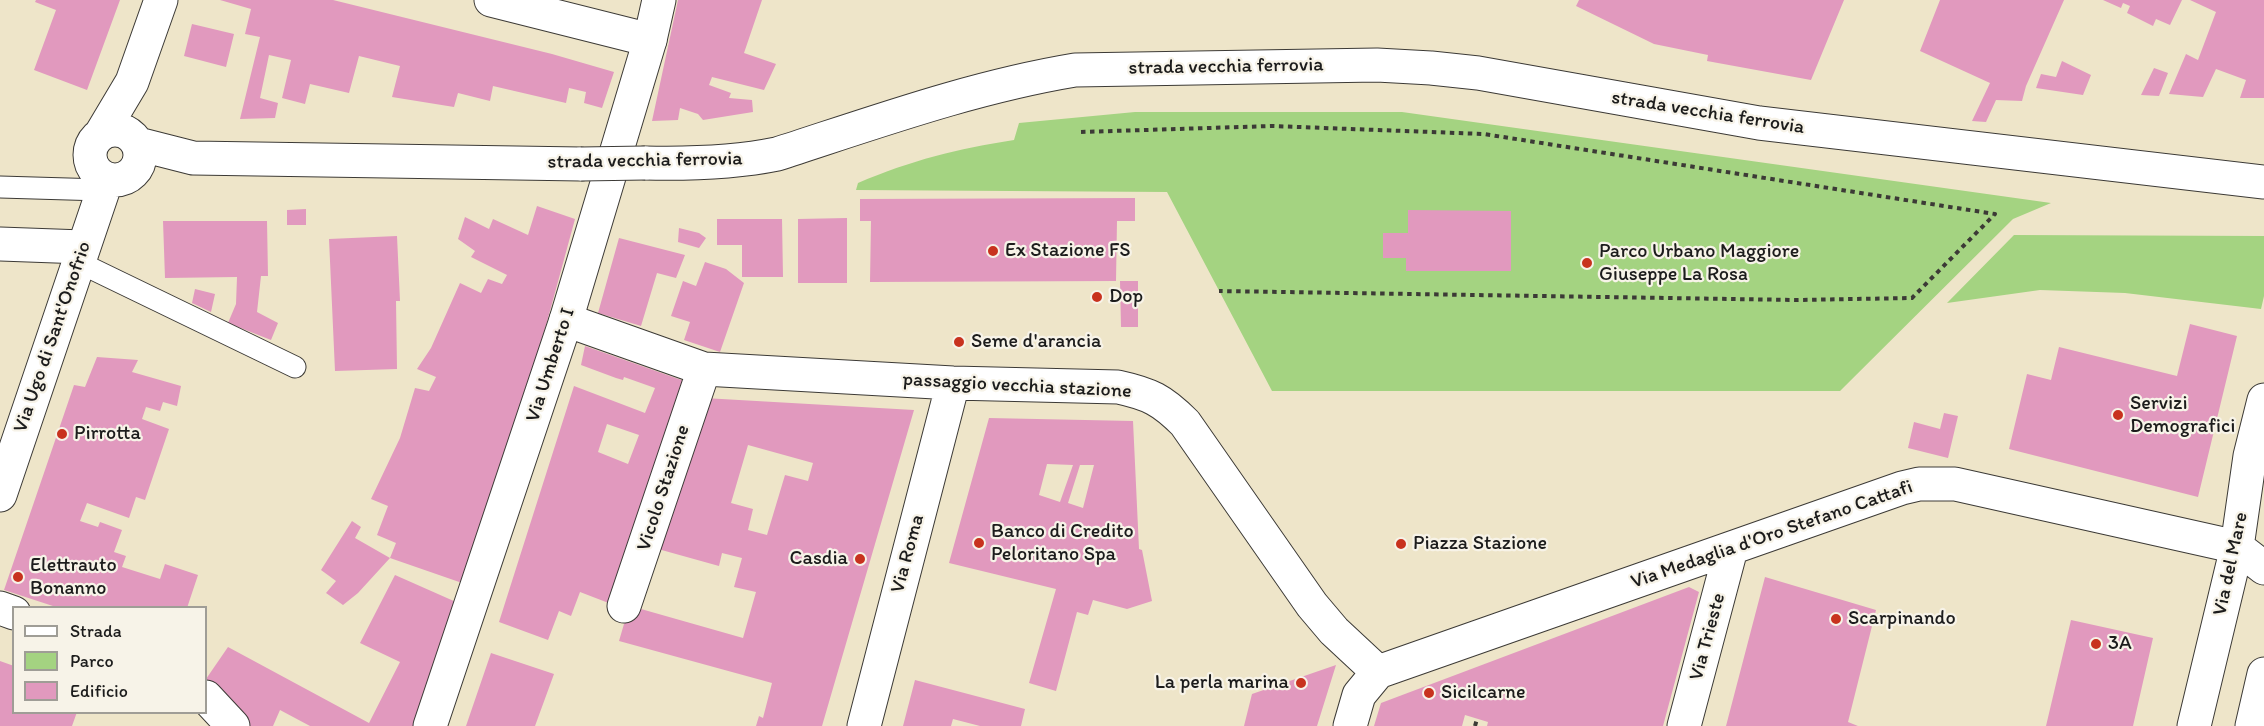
<!DOCTYPE html>
<style>
body{margin:0}
#map{position:relative;width:2264px;height:726px;overflow:hidden;background:#eee5c9;font-family:Itim,sans-serif}
canvas{display:block}
.legend{position:absolute;left:12px;top:606px;width:195px;height:108px;box-sizing:border-box;background:#f7f3e8;border:2px solid #9f9d96;margin:0;padding:8px 10px;list-style:none;font-size:18px;color:#1c1c1c}
.legend li{display:flex;align-items:center;gap:12px;height:30px}
.legend b{width:30px;border:2px solid #9f9d96}
</style>
<div id="map">
<canvas width="2264" height="726"></canvas>
<ul class="legend">
<li><b style="height:8px;background:#fff"></b>Strada</li>
<li><b style="height:16px;background:#a4d381"></b>Parco</li>
<li><b style="height:16px;background:#e199be"></b>Edificio</li>
</ul>
</div>
<script>
const c = document.querySelector('canvas').getContext('2d');
c.lineJoin = 'round';
function paint(path, color) { c.fillStyle = color; c.fill(path, 'evenodd'); }
function strokePath(path, color, width, dash) { c.strokeStyle = color; c.lineWidth = width; c.lineCap = dash ? 'butt' : 'round'; c.setLineDash(dash || []); c.stroke(path); }
function drawText(font, color, halo, rows, align = 'center') {
  c.font = font + ' Itim,sans-serif'; c.lineWidth = 4.5; c.setLineDash([]); c.textBaseline = 'middle'; c.strokeStyle = halo; c.fillStyle = color; for (const [text, x, y, turn = 0] of rows) {
    c.save(); c.translate(x, y); c.rotate((+turn || 0) * Math.PI / 180); c.textAlign = isNaN(turn) ? turn : align; if (halo) c.strokeText(text, 0, 0); c.fillText(text, 0, 0); c.restore();
  }
}
const green = new Path2D(`
 M 1135,112 L 1402,112 L 2051,203 L 2013,219 L 1840,391 L 1272,391 L 1167,192 L 856,190 L 858,183 C 912,160 957,149 1014,140 L 1019,123 Z
 M 2014,235 L 2264,236 L 2264,296 L 2261,309 L 2125,293 L 2040,290 L 1947,303 Z`);
const building = new Path2D(`
 M 36,0 L 120,0 L 87,90 L 34,70 L 56,10 L 35,2 Z
 M 220,0 L 333,0 L 552,54 L 614,72 L 602,108 L 584,103 L 586,92 L 569,88 L 566,103 L 493,86 L 490,101 L 458,93 L 454,107 L 392,97 L 400,66 L 359,56 L 349,93 L 310,84 L 305,104 L 282,98 L 291,60 L 269,55 L 260,98 L 278,103 L 275,118 L 240,119 L 260,37 L 245,34 L 251,9 Z
 M 678,0 L 762,0 L 744,53 L 776,64 L 764,90 L 712,77 L 709,85 L 731,93 L 729,98 L 752,100 L 753,112 L 703,120 L 698,114 L 680,108 L 678,120 L 652,121 Z
 M 1579,0 L 1844,0 L 1811,80 L 1707,61 L 1708,55 L 1654,44 L 1576,6 Z
 M 1940,0 L 2064,0 L 2026,86 L 2022,101 L 1996,100 L 1986,122 L 1972,121 L 1990,83 L 1920,51 Z
 M 2103,0 L 2182,0 L 2170,25 L 2156,19 L 2153,26 L 2127,13 L 2130,6 L 2123,3 L 2121,8 Z
 M 2190,0 L 2264,0 L 2264,98 L 2240,98 L 2246,80 L 2216,69 L 2203,97 L 2169,94 L 2186,54 L 2198,60 L 2216,12 Z
 M 192,24 L 234,34 L 226,67 L 184,56 Z
 M 2062,61 L 2091,75 L 2083,95 L 2036,88 L 2041,74 L 2056,77 Z
 M 2154,68 L 2168,73 L 2159,96 L 2141,95 Z
 M 1135,198 L 1135,221 L 1117,221 L 1116,281 L 870,282 L 871,221 L 860,221 L 860,199 Z
 M 537,206 L 575,219 L 547,322 L 465,584 L 390,558 L 396,543 L 377,535 L 388,506 L 371,499 L 400,438 L 415,388 L 429,391 L 436,377 L 417,369 L 431,348 L 460,283 L 481,293 L 488,279 L 502,284 L 507,275 L 471,257 L 475,251 L 458,239 L 465,217 L 489,229 L 493,219 L 528,235 Z
 M 306,209 L 306,225 L 287,225 L 287,210 Z
 M 1408,210 L 1511,211 L 1511,271 L 1406,271 L 1406,258 L 1383,258 L 1383,233 L 1408,233 Z
 M 847,218 L 847,283 L 798,283 L 798,219 Z
 M 717,219 L 782,219 L 783,277 L 742,277 L 742,245 L 717,245 Z
 M 163,221 L 267,221 L 268,276 L 261,276 L 257,312 L 278,323 L 271,340 L 228,323 L 236,304 L 237,277 L 165,278 Z
 M 679,228 L 699,233 L 706,238 L 699,248 L 678,242 Z
 M 397,236 L 400,301 L 396,301 L 397,369 L 335,371 L 329,239 Z
 M 619,238 L 685,255 L 676,278 L 657,273 L 641,326 L 598,313 Z
 M 705,262 L 726,269 L 744,283 L 720,352 L 684,340 L 690,322 L 671,316 L 683,281 L 696,286 Z
 M 1120,281 L 1138,281 L 1138,327 L 1121,327 Z
 M 195,289 L 215,294 L 211,312 L 192,303 Z
 M 2190,324 L 2237,336 L 2198,497 L 2009,449 L 2027,374 L 2051,380 L 2059,347 L 2177,376 Z
 M 585,346 L 690,383 L 619,607 L 580,592 L 571,616 L 559,611 L 548,640 L 499,622 L 574,386 L 645,413 L 655,388 L 624,377 L 623,380 L 616,378 L 581,365 ZM 607,424 L 639,435 L 628,464 L 598,452 Z
 M 97,357 L 138,360 L 132,372 L 181,386 L 177,406 L 163,402 L 160,411 L 146,407 L 142,419 L 169,429 L 145,500 L 136,497 L 129,518 L 87,503 L 80,521 L 98,527 L 100,522 L 122,530 L 114,552 L 126,556 L 122,567 L 160,579 L 165,564 L 198,575 L 187,608 L 59,608 L 4,590 L 74,385 L 85,387 Z
 M 704,398 L 914,410 L 822,726 L 756,726 L 759,716 L 763,718 L 772,683 L 619,641 L 624,624 L 641,609 L 743,638 L 756,592 L 734,587 L 742,558 L 722,553 L 719,566 L 658,549 ZM 748,445 L 813,463 L 808,481 L 785,475 L 767,535 L 748,530 L 753,509 L 731,503 Z
 M 1944,413 L 1958,416 L 1948,458 L 1908,448 L 1914,422 L 1940,429 Z
 M 989,418 L 1133,421 L 1139,549 L 1142,550 L 1152,601 L 1127,609 L 1093,600 L 1088,615 L 1077,612 L 1056,691 L 1029,683 L 1056,589 L 949,563 ZM 1047,464 L 1073,465 L 1060,502 L 1039,495 ZM 1080,465 L 1094,465 L 1083,508 L 1068,503 Z
 M 352,521 L 361,527 L 355,538 L 390,558 L 358,593 L 343,605 L 326,593 L 336,581 L 321,570 Z
 M 395,575 L 456,602 L 418,726 L 310,726 L 280,710 L 273,726 L 243,726 L 206,686 L 206,679 L 228,647 L 369,723 L 400,662 L 360,643 Z
 M 1765,577 L 1876,610 L 1848,722 L 1858,726 L 1726,726 Z
 M 1689,587 L 1699,592 L 1663,726 L 1487,726 L 1488,722 L 1465,715 L 1462,726 L 1374,726 L 1381,703 Z
 M 2071,620 L 2153,638 L 2133,726 L 2046,726 Z
 M 491,653 L 554,674 L 535,726 L 466,726 Z
 M 0,661 L 14,666 L 14,712 L 77,712 L 72,726 L 0,726 Z
 M 1336,665 L 1317,726 L 1244,726 L 1252,694 Z
 M 915,680 L 1025,709 L 1021,726 L 980,726 L 953,719 L 951,726 L 903,726 Z`);
const path = new Path2D(`
 M 1081,132 L 1272,126 L 1484,134 L 1995,214 L 1912,298 L 1796,300 L 1219,291
 M 1475,726 L 1477,719`);
const service = new Path2D(`
 M 0,187 L 102,190
 M 78,262 L 295,367`);
const minor = new Path2D(`
 M 491,0 L 650,40
 M 0,244 L 83,247
 M 566,320 L 704,369 L 953,383 L 1118,387 C 1150,394 1162,400 1185,423 L 1312,605 L 1334,631 L 1378,672
 M 624,606 L 704,369
 M 0,608 L 14,613
 M 206,697 L 233,726
 M 864,726 L 953,383
 M 1350,726 L 1359,695 L 1378,672 L 1902,488 L 1919,484 L 1955,484 L 2237,547
 M 1684,726 L 1731,549`);
const tertiary = new Path2D(`
 M90 155a25 25 0 1 1 50 0a25 25 0 1 1-50 0Z
 M 101,134 L 132,82 L 161,0
 M 138,144 L 193,158 L 581,164
 M 645,163 C 690,164 733,163 777,154 C 876,122 973,87 1075,70 L 1377,65 L 1431,68 L 1478,73 L 1759,123 L 2264,182
 M 0,495 L 107,179
 M 2237,547 L 2264,568
 M 430,726 L 566,320 L 650,40 L 659,0
 M 2194,726 L 2237,547 L 2250,456 L 2264,400
 M 2252,726 L 2264,674`);
const tertiaryBridge = new Path2D(`
 M 581,164 L 645,163`);
const markers = [
 [993,251,6,"#c8321e"],
 [1587,263,6,"#c8321e"],
 [1097,297,6,"#c8321e"],
 [959,342,6,"#c8321e"],
 [2118,415,6,"#c8321e"],
 [62,434,6,"#c8321e"],
 [979,543,6,"#c8321e"],
 [1401,544,6,"#c8321e"],
 [860,559,6,"#c8321e"],
 [18,577,6,"#c8321e"],
 [1836,619,6,"#c8321e"],
 [2096,644,6,"#c8321e"],
 [1301,683,6,"#c8321e"],
 [1429,693,6,"#c8321e"]
];
const streetNames = [
 ["strada vecchia ferrovia",1226,67,-1],
 ["strada vecchia ferrovia",1708,113,9],
 ["strada vecchia ferrovia",645,161,-1],
 ["Via Ugo di Sant'Onofrio",53,337,-71],
 ["Via Umberto I",551,365,-72],
 ["passaggio vecchia stazione",1017,386,3],
 ["Vicolo Stazione",664,488,-72],
 ["Via Medaglia d'Oro Stefano Cattafi",1772,535,-19],
 ["Via Roma",908,554,-75],
 ["Via del Mare",2231,564,-78],
 ["Via Trieste",1708,637,-75]
];
const poiNames = [
 ["Ex Stazione FS",1005,251],
 ["Parco Urbano Maggiore",1599,252],
 ["Giuseppe La Rosa",1599,275],
 ["Dop",1109,297],
 ["Seme d'arancia",971,342],
 ["Servizi",2130,404],
 ["Demografici",2130,427],
 ["Pirrotta",74,434],
 ["Banco di Credito",991,532],
 ["Peloritano Spa",991,555],
 ["Piazza Stazione",1413,544],
 ["Casdia",848,559,"right"],
 ["Elettrauto",30,566],
 ["Bonanno",30,589],
 ["Scarpinando",1848,619],
 ["3A",2108,644],
 ["La perla marina",1289,683,"right"],
 ["Sicilcarne",1441,693]
];
paint(green, '#a4d381');
paint(building, '#e199be');
strokePath(service, '#3c3a36', 23);
strokePath(minor, '#3c3a36', 35);
strokePath(tertiary, '#3c3a36', 35);
strokePath(path, '#3c3a36', 4, [4.5, 4.5]);
strokePath(service, '#fff', 21);
strokePath(minor, '#fff', 33);
strokePath(tertiary, '#fff', 33);
strokePath(tertiaryBridge, '#3c3a36', 35, []);
strokePath(tertiaryBridge, '#fff', 33);
for (const [x, y, r, color] of markers) { const dot = new Path2D(); dot.arc(x, y, r, 0, 2 * Math.PI); c.fillStyle = color; c.fill(dot); strokePath(dot, '#f7f3e8', 2); }
drawText('20px', '#1c1c1c', '#f7f3e8', streetNames);
drawText('20px', '#1c1c1c', '#f7f3e8', poiNames, 'left');
</script>
